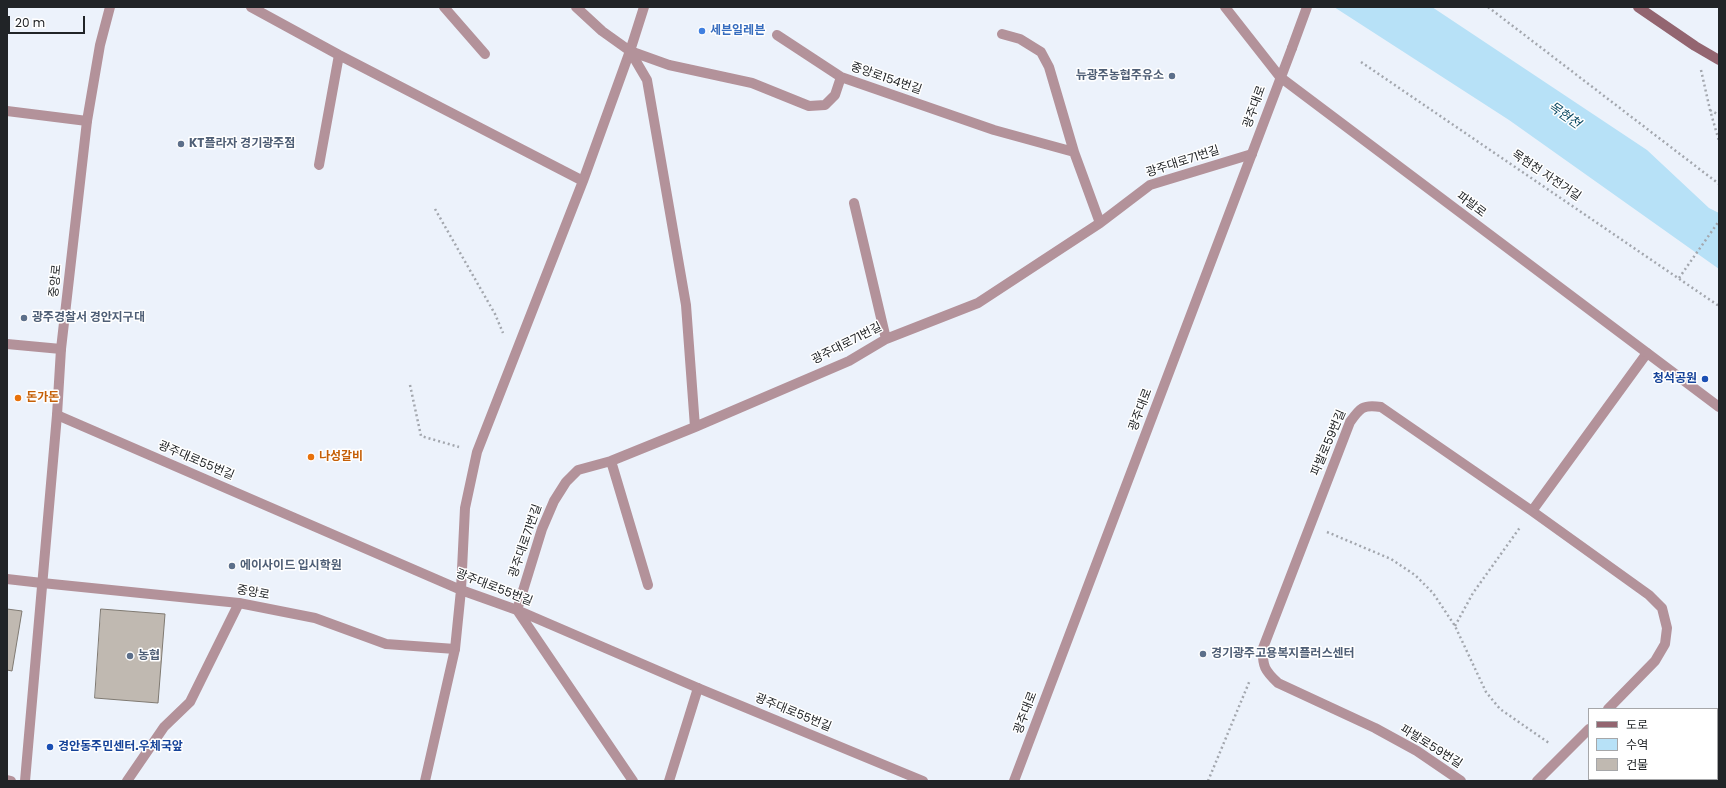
<!DOCTYPE html>
<meta charset="utf-8">
<style>
body{margin:0}
#map{position:relative;width:1726px;height:788px;overflow:hidden;background:#ecf2fb;font-family:Poppins,"Noto Sans KR",sans-serif}
canvas{display:block}
.frame{position:absolute;inset:0;border:8px solid #212427;pointer-events:none}
.legend{position:absolute;left:1588px;top:708px;width:130px;height:72px;box-sizing:border-box;background:#fff;border:1px solid #a6a7a9;margin:0;padding:5px 7px;list-style:none;font-size:12px;color:#212427}
.legend li{display:flex;align-items:center;gap:8px;height:20px}
.legend b{width:20px;border:1px solid #a6a7a9}
.scale{position:absolute;left:8px;top:16px;width:77px;height:18px;box-sizing:border-box;border:2px solid #212427;border-top:0;padding-left:5px;font-size:12px;line-height:14px;white-space:nowrap;color:#212427;-webkit-text-stroke:3px #fff;paint-order:stroke}
</style>
<div id="map">
<canvas width="1726" height="788"></canvas>
<div class="frame"></div>
<ul class="legend">
<li><b style="height:5px;background:#936570"></b>도로</li>
<li><b style="height:11px;background:#b7e1f7"></b>수역</li>
<li><b style="height:11px;background:#c0b9b1"></b>건물</li>
</ul>
<div class="scale">20 m</div>
</div>
<script>
const c = document.querySelector('canvas').getContext('2d');
c.lineJoin = 'round';
function paint(path, color) { c.fillStyle = color; c.fill(path, 'evenodd'); }
function strokePath(path, color, width, dash) { c.strokeStyle = color; c.lineWidth = width; c.lineCap = dash ? 'butt' : 'round'; c.setLineDash(dash || []); c.stroke(path); }
function drawText(font, color, halo, rows, align = 'center') {
  c.font = font + ' Poppins,"Noto Sans KR",sans-serif'; c.lineWidth = 3; c.setLineDash([]); c.textBaseline = 'middle'; c.strokeStyle = halo; c.fillStyle = color; for (const [text, x, y, turn = 0] of rows) {
    c.save(); c.translate(x, y); c.rotate((+turn || 0) * Math.PI / 180); c.textAlign = isNaN(turn) ? turn : align; if (halo) c.strokeText(text, 0, 0); c.fillText(text, 0, 0); c.restore();
  }
}
const water = new Path2D(`
 M 1334,7 L 1432,7 L 1647,150 L 1709,208 L 1719,213 L 1719,269 L 1509,120 Z`);
const building = new Path2D(`
 M 7,609 L 22,611 L 12,671 L 7,670 Z
 M 101,609 L 165,614 L 158,703 L 95,698 Z`);
const path = new Path2D(`
 M 1488,7 L 1719,184
 M 1361,62 L 1719,306
 M 1701,70 L 1710,110 L 1719,141
 M 1710,110 L 1719,115
 M 435,209 L 495,314 L 503,333
 M 1679,278 L 1719,221
 M 410,385 L 421,436 L 459,447
 M 1327,532 L 1391,559 L 1415,575 L 1433,593 L 1455,626 L 1486,692 L 1500,709 L 1549,743
 M 1455,626 L 1473,593 L 1521,526
 M 1208,781 L 1250,680`);
const service = new Path2D(`
 M 42,583 L 239,603 L 315,618 L 386,644 L 455,649
 M 669,781 L 698,688`);
const minor = new Path2D(`
 M 251,7 L 339,55 L 583,181
 M 444,7 L 485,54
 M 576,7 L 602,31 L 630,51 L 669,65 L 752,83 L 809,106 L 825,105 L 835,95 L 841,77 L 994,130 L 1074,152 L 1100,223
 M 1002,34 L 1020,39 L 1041,52 L 1049,67 L 1074,152
 M 777,35 L 841,77
 M 630,51 L 647,80 L 686,305 L 695,427
 M 7,111 L 87,121
 M 319,165 L 339,55
 M 854,203 L 886,339
 M 7,344 L 61,349
 M 57,415 L 461,590 L 517,610 L 698,688 L 923,781
 M 611,461 L 648,585
 M 1532,511 L 1647,353
 M 7,579 L 42,583
 M 7,780 L 11,781
 M 127,781 L 164,727 L 190,702 L 239,603
 M 425,781 L 455,649 L 461,590 L 465,508 L 477,452 L 583,181 L 630,51 L 644,7
 M 633,781 L 517,610 L 542,529 L 554,501 L 566,482 L 578,470 L 611,461 L 695,427 L 849,361 L 886,339 L 978,303 L 1100,223 L 1150,185 L 1252,154
 M 1461,781 L 1417,751 L 1375,728 L 1278,683 C 1265,671 1262,666 1263,648 L 1350,422 C 1360,408 1363,404 1381,407 L 1532,511 L 1649,595 L 1662,608 L 1667,628 L 1665,644 L 1655,661 L 1608,709
 M 1537,781 L 1589,729`);
const tertiary = new Path2D(`
 M 1225,7 L 1280,77 L 1719,407
 M 25,781 L 57,415 L 61,349 L 87,121 L 100,45 L 110,7
 M 1014,781 L 1292,48`);
const secondary = new Path2D(`
 M 1638,7 L 1695,46 L 1719,60`);
const tertiaryBridge = new Path2D(`
 M 1292,48 L 1307,7`);
const markers = [
 [702,31,4,"#3f7fe0"],
 [1172,76,4,"#5c6f8a"],
 [181,144,4,"#5c6f8a"],
 [24,318,4,"#5c6f8a"],
 [1705,379,4,"#1a4fb4"],
 [18,398,4,"#e8710a"],
 [311,457,4,"#e8710a"],
 [232,566,4,"#5c6f8a"],
 [1203,654,4,"#5c6f8a"],
 [130,656,4,"#5c6f8a"],
 [50,747,4,"#1a4fb4"]
];
const shopNames = [
 ["세븐일레븐",710,31]
];
const serviceNames = [
 ["뉴광주농협주유소",1164,76,"right"],
 ["KT플라자 경기광주점",189,144],
 ["광주경찰서 경안지구대",32,318],
 ["에이사이드 입시학원",240,566],
 ["경기광주고용복지플러스센터",1211,654],
 ["농협",138,656]
];
const streetNames = [
 ["중앙로154번길",886,79,19],
 ["광주대로",1255,107,-70],
 ["광주대로71번길",1183,162,-18],
 ["목현천 자전거길",1546,176,34],
 ["파발로",1471,205,37],
 ["중앙로",56,281,-84],
 ["광주대로71번길",847,344,-27],
 ["광주대로",1141,410,-69],
 ["파발로59번길",1329,443,-67],
 ["광주대로55번길",196,461,23],
 ["광주대로71번길",526,541,-71],
 ["광주대로55번길",494,588,21],
 ["중앙로",253,593,10],
 ["광주대로55번길",793,713,22],
 ["광주대로",1026,713,-69],
 ["파발로59번길",1431,747,32]
];
const transitNames = [
 ["청석공원",1697,379],
 ["경안동주민센터.우체국앞",58,747,"left"]
];
const foodNames = [
 ["돈가돈",26,398],
 ["나성갈비",319,457]
];
const waterNames = [
 ["목현천",1564,116,35]
];
paint(water, '#b7e1f7');
paint(building, '#c0b9b1');
strokePath(building, '#7f7971', 1);
strokePath(path, '#a3a7ae', 2.5, [2, 3]);
strokePath(service, '#b3929a', 10);
strokePath(minor, '#b3929a', 10);
strokePath(tertiary, '#b3929a', 10);
strokePath(secondary, '#936570', 10);
strokePath(tertiaryBridge, '#b3929a', 10);
for (const [x, y, r, color] of markers) { const dot = new Path2D(); dot.arc(x, y, r, 0, 2 * Math.PI); c.fillStyle = color; c.fill(dot); strokePath(dot, '#fff', 1.5); }
drawText('bold 12px', '#366cbe', '#fff', shopNames, 'left');
drawText('bold 12px', '#4e5e75', '#fff', serviceNames, 'left');
drawText('12px', '#212427', '#fff', streetNames);
drawText('bold 12px', '#164399', '#fff', transitNames, 'right');
drawText('bold 12px', '#c56008', '#fff', foodNames, 'left');
drawText('italic 13px', '#0d4a63', '#fff', waterNames);
</script>
